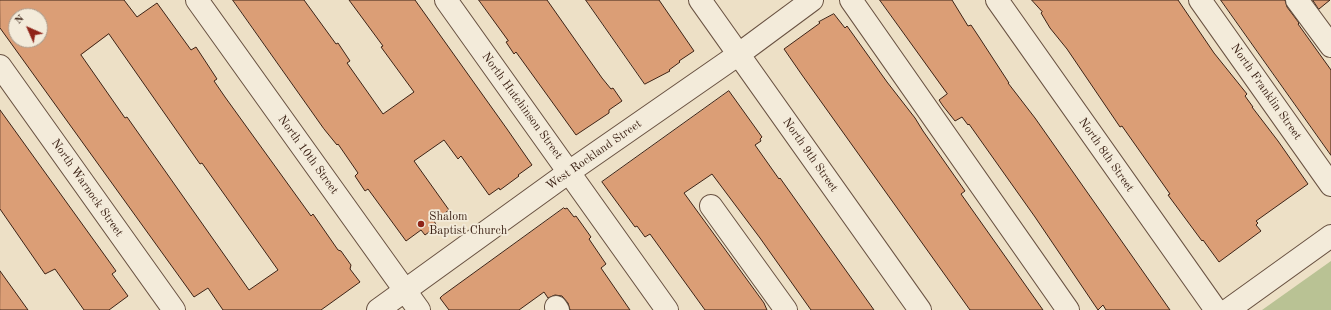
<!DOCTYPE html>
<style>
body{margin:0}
#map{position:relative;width:1331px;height:310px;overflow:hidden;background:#ede0c6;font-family:"Old Standard TT",serif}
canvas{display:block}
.north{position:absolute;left:8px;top:8px;width:40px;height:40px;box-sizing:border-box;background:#f3ebda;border:1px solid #aa9b8c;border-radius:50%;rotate:315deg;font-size:11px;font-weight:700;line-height:16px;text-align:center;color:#3d2316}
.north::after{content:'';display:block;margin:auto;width:14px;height:18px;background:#8f2418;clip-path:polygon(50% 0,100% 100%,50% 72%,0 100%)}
</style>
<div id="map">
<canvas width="1331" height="310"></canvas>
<div class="north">N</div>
</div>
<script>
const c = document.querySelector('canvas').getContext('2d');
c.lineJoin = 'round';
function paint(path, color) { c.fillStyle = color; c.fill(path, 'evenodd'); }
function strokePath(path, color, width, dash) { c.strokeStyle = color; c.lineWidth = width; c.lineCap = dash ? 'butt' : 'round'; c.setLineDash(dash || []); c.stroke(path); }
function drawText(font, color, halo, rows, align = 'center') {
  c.font = font + ' "Old Standard TT",serif'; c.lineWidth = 3.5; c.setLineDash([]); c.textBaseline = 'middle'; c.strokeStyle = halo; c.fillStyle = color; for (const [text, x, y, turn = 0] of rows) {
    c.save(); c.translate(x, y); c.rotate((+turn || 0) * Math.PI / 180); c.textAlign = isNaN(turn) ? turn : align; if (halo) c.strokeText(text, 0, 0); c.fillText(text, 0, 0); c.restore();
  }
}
const green = new Path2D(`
 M 1331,261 L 1331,310 L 1262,310 Z`);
const building = new Path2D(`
 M 0,0 L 124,0 L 137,17 L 157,3 L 191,50 L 196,47 L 217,79 L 214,81 L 225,97 L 311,216 L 313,214 L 338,250 L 341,251 L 351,265 L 350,269 L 360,282 L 321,310 L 223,310 L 208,288 L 194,297 L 0,28 ZM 16,16 L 40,16 L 40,40 L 16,40 ZM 109,34 L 200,164 L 202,163 L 278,270 L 249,290 L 127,117 L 125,118 L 81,55 Z
 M 233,0 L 304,0 L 336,44 L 338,43 L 350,61 L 347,63 L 383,114 L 414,92 L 381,47 L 383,46 L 349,0 L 415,0 L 507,129 L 532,165 L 518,175 L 519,176 L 500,190 L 499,188 L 489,195 L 461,156 L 458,159 L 444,140 L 414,161 L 449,210 L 434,221 L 437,226 L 425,235 L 421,230 L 406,241 L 368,189 L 365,191 L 355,176 L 358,173 L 338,144 L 337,145 L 324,129 Z
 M 479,0 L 547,0 L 602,78 L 611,89 L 613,88 L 622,101 L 609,110 L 609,113 L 576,135 L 516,52 L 514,54 L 506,42 L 508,41 Z
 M 586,0 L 659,0 L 694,51 L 679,61 L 680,62 L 669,70 L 670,71 L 645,84 Z
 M 880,0 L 952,0 L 968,26 L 971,25 L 979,37 L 1009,83 L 1008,83 L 1035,118 L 1170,310 L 1106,310 L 1103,305 L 1098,310 L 1035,217 L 969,124 L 968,125 L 962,117 L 955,121 L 943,106 L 939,100 L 947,94 Z
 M 1032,0 L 1178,0 L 1214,53 L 1247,94 L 1245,96 L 1253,107 L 1252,107 L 1278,141 L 1308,184 L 1256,221 L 1258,223 L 1256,225 L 1261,231 L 1219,262 L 1203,240 L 1202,241 L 1168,195 L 1170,194 L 1122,126 L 1120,127 L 1067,49 L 1050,28 L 1041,13 L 1042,12 Z
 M 1221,0 L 1285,0 L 1287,7 L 1299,23 L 1298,24 L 1331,70 L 1331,155 Z
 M 1313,0 L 1330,0 L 1319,9 Z
 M 834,14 L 845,28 L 847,26 L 887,82 L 915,118 L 923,131 L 965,191 L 961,194 L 1043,310 L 970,310 L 802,75 L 784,49 L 820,23 L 819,22 Z
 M 729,91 L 762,137 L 760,139 L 761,141 L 755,145 L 779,179 L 780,178 L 874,310 L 811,310 L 760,238 L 712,174 L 684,193 L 764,303 L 767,310 L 705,310 L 650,234 L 645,237 L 637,226 L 635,227 L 602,182 Z
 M 0,110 L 116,271 L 112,274 L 128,296 L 109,310 L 84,310 L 55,269 L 45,274 L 0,209 Z
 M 564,208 L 565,209 L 567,208 L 574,217 L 576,216 L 591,237 L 589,239 L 606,264 L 601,268 L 630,310 L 570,310 L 568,303 L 562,296 L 555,295 L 548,298 L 544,292 L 519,310 L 449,310 L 440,298 L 442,296 Z
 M 0,271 L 28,310 L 0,310 Z`);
const minor = new Path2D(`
 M 197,0 L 419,310
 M 446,0 L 667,310
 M 700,0 L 920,310
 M 851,0 L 1068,310
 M 997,0 L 1216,310
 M 1200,0 L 1331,185
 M 1297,0 L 1331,46
 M 0,66 L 174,310
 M 711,206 L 786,310
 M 556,307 L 558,310
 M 378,310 L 569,172 L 739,54 L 812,0
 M 1228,310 L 1331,236`);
const markers = [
 [421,224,4,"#8f2418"]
];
const streetNames = [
 ["North Franklin Street",1266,92,55],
 ["North Hutchinson Street",522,106,54],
 ["North 10th Street",308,155,54],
 ["West Rockland Street",594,155,-35],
 ["North 9th Street",810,155,55],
 ["North 8th Street",1106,155,55],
 ["North Warnock Street",87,188,55]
];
const poiNames = [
 ["Shalom",429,217],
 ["Baptist Church",429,231]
];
paint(green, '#b9c294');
paint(building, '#db9e76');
strokePath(building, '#3d2316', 1);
strokePath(minor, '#695242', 24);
strokePath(minor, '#f3ebda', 22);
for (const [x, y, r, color] of markers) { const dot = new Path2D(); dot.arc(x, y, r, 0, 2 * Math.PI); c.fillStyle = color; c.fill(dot); strokePath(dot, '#f3ebda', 1.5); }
drawText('12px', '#3d2316', '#f3ebda', streetNames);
drawText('12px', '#3d2316', '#f3ebda', poiNames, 'left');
</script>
